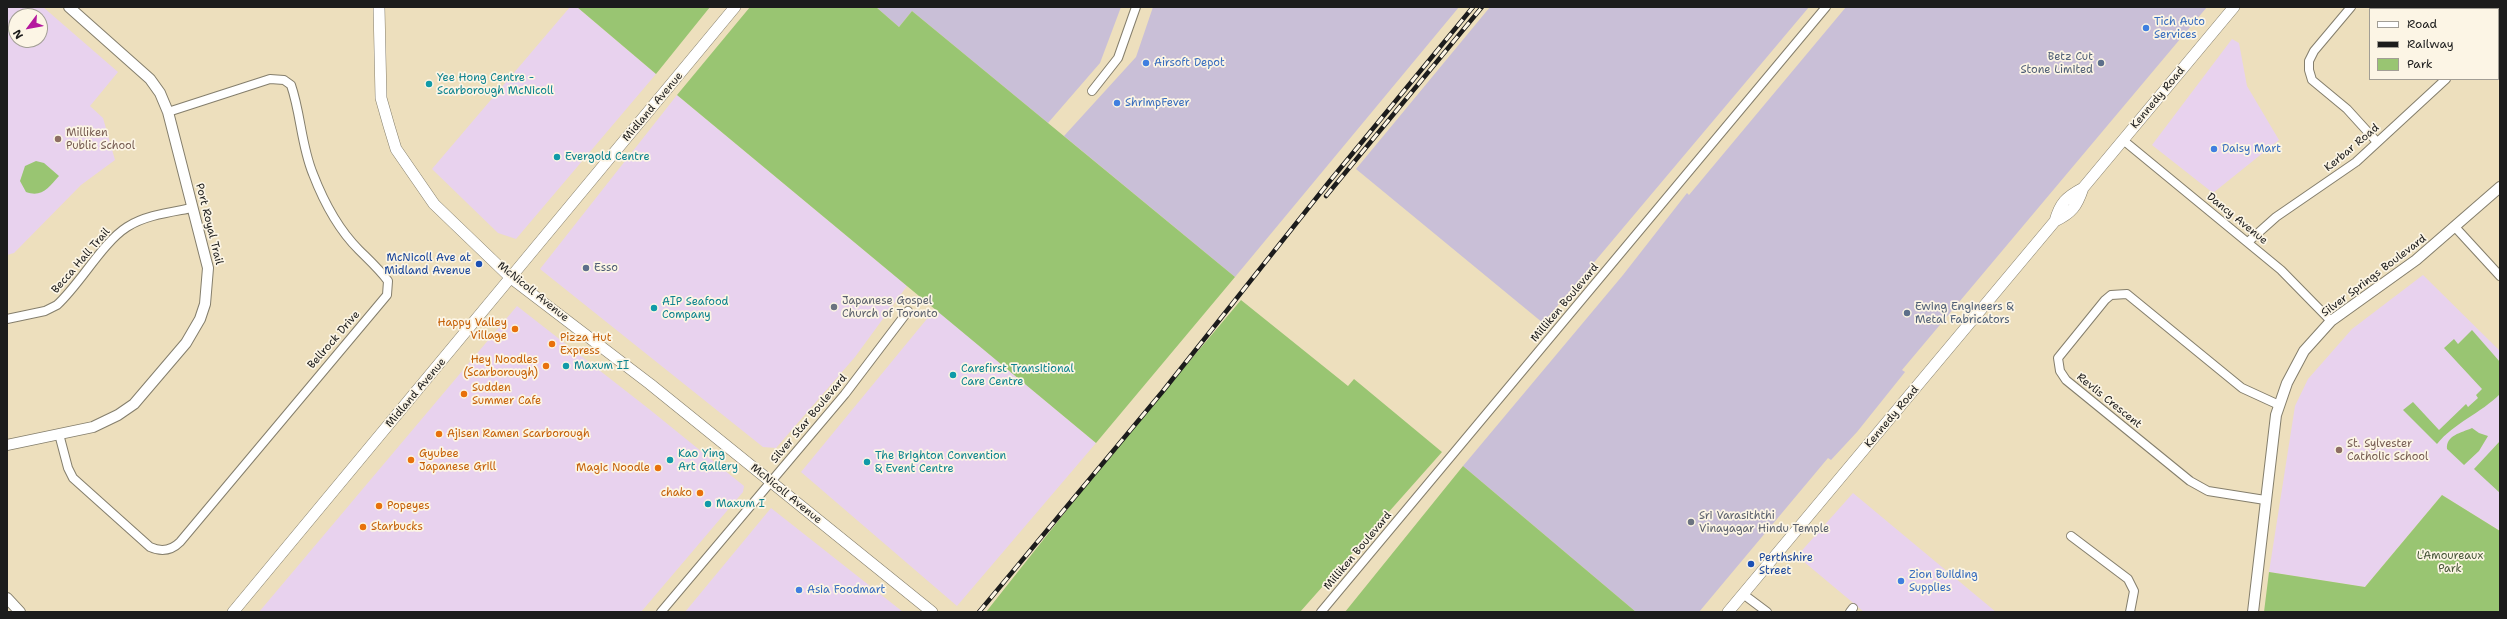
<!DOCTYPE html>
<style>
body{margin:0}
#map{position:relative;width:2507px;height:619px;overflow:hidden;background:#eddfbd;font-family:"Shantell Sans",sans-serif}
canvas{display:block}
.frame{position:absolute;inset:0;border:8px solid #1c1c1c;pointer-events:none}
.legend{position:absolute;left:2369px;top:8px;width:130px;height:72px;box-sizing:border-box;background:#fcf5e5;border:1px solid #a29e95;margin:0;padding:5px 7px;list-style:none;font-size:12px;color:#1c1c1c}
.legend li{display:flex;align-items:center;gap:8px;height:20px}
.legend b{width:20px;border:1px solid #a29e95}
.north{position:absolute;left:8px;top:8px;width:40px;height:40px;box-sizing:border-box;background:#fcf5e5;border:1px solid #a29e95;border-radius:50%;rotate:238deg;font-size:11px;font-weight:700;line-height:16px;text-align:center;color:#1c1c1c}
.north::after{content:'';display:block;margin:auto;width:14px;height:18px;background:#b5179e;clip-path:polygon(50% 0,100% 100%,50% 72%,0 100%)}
</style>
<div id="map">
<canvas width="2507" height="619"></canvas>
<div class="frame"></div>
<ul class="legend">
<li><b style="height:5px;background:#fff"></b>Road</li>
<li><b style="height:5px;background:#1c1c1c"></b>Railway</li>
<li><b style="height:11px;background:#99c572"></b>Park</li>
</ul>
<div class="north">N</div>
</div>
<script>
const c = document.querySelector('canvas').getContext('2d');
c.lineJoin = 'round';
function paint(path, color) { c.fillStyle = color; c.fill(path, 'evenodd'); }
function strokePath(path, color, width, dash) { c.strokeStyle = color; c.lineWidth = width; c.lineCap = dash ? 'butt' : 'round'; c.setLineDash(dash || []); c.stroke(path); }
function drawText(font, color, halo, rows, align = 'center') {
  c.font = font + ' "Shantell Sans",sans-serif'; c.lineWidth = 3.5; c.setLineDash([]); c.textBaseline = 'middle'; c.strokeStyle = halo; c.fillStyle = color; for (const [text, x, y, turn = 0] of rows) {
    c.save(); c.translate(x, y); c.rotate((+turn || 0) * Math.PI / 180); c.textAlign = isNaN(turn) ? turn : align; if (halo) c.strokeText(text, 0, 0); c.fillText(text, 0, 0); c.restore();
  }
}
const built = new Path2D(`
 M 7,7 L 43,7 L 118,72 L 90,106 L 103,118 L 115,160 L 81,185 L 14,253 L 7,255 ZM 16,16 L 40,16 L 40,40 L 16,40 Z
 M 570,7 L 577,7 L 656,74 L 516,239 L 498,233 L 432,169 Z
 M 2232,39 L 2239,43 L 2247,86 L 2279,140 L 2213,193 L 2152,145 Z
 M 677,95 L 907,286 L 855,357 L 776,448 L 763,447 L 540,269 Z
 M 2423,275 L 2500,351 L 2500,531 L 2442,495 L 2365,587 L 2269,572 L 2295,406 L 2308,379 L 2352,329 Z
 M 517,306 L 649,409 L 744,486 L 743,492 L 641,612 L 259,612 Z
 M 935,309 L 1096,443 L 957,606 L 801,472 Z
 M 1853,493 L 1996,612 L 1864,612 L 1797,556 Z
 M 771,508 L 903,612 L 685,612 Z`);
const industrial = new Path2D(`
 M 876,7 L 1121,7 L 1100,63 L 1048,123 L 912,11 L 899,27 Z
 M 1153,7 L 1459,7 L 1235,277 L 1064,136 L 1136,57 Z
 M 1490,7 L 1809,7 L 1543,323 L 1356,169 Z
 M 1846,7 L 2207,7 L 1902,370 L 1905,372 L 1857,432 L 1831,460 L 1828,458 L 1699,612 L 1636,612 L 1463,466 L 1623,275 L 1687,193 L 1689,195 Z`);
const green = new Path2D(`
 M 577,7 L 710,7 L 656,74 Z
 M 750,7 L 876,7 L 899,27 L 912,11 L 1235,277 L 1096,443 L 677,95 Z
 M 36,161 L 44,163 L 59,176 C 49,187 42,198 26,192 L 20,181 L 25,166 Z
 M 1241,300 L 1348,386 L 1354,379 L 1442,452 L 1300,612 L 986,612 L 1112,453 Z
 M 2472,330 L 2500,362 L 2500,394 C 2481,413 2454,423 2437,444 L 2403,410 L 2413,402 L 2439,430 L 2466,404 L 2468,407 L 2478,398 L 2476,395 L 2482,389 L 2444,348 L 2454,339 L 2458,344 Z
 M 2472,428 L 2479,433 L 2488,436 L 2479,451 L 2464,465 L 2447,449 C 2446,435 2461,433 2472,428 Z
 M 2500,441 L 2500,493 L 2474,469 Z
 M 1463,466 L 1636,612 L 1345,612 Z
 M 2442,495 L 2500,531 L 2500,612 L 2264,612 L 2269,572 L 2365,587 Z`);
const minor = new Path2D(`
 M 2351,7 L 2314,51 L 2309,61 L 2309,70 L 2312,80 L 2347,109 L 2377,142
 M 2498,31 L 2500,29
 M 1092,91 L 1118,58 L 1136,7
 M 2123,140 L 2281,270 L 2331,321
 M 2455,227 L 2500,276
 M 2248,242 L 2276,217 L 2356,162 L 2446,79
 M 7,319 L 45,311 L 57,305 C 81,283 102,243 127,227 C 145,215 172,212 192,208
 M 59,434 L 68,468 L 73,478 L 150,547 C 161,552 171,551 180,542 L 387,295 L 388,281 C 379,269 369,260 359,250 C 339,230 323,200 313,174 C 301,145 301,114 291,85 L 284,80 L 270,79 L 168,112
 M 2265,500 L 2208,491 L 2190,481 L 2066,380 L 2060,371 L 2058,358 L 2105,300 L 2111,295 L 2127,294 L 2242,388 L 2279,405
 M 2071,536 L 2128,579 L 2134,591 L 2130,612
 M 1743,594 L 1767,612
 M 661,612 L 845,394 L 908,311
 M 1321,612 L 1826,7
 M 1850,612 L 1853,608`);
const tertiary = new Path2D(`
 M 7,445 L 93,427 L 118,415 L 134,404 L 186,343 L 200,319 L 205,304 L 208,268 L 168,112 L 160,93 L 150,79 L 69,7
 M 7,598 L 20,612
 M 2253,612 L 2276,415 L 2287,383 L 2304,351 L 2331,321 L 2416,260 L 2500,187`);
const secondary = new Path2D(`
 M 379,7 L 381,98 L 389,126 L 396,149 L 434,204 L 511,278 L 650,384 L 932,612
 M 2055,221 C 2072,213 2077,206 2083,188 L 2234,7
 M 233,612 L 735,7
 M 1728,612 L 2055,221 C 2060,203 2066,197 2083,188`);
const rail = new Path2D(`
 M 1326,196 L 1482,7
 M 979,612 L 1163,391 L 1329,182 L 1473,7`);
const markers = [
 [2146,28,4,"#3f7fe0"],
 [1146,63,4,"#3f7fe0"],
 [2101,63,4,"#5c6f8a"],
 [429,84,4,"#0f9aa8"],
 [1117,103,4,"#3f7fe0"],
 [58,139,4,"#8d6e63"],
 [2214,149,4,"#3f7fe0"],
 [557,157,4,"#0f9aa8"],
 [479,264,4,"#1a4fb4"],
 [586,268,4,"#5c6f8a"],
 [834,307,4,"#6b7280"],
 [654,308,4,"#0f9aa8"],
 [1907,313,4,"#5c6f8a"],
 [515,329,4,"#e8710a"],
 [552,344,4,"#e8710a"],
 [546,366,4,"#e8710a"],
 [566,366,4,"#0f9aa8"],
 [953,375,4,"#0f9aa8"],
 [464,394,4,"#e8710a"],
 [439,434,4,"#e8710a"],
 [2339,450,4,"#8d6e63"],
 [411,460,4,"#e8710a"],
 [670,460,4,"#0f9aa8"],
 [867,462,4,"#0f9aa8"],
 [658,468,4,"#e8710a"],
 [700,493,4,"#e8710a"],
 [708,504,4,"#0f9aa8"],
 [379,506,4,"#e8710a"],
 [1691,522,4,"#6b7280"],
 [363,527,4,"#e8710a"],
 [1751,564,4,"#1a4fb4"],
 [1901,581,4,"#3f7fe0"],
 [799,590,4,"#3f7fe0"]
];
const shopNames = [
 ["Tich Auto",2154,22],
 ["Services",2154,35],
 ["Airsoft Depot",1154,63],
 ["ShrimpFever",1125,103],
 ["Daisy Mart",2222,149],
 ["Zion Building",1909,575],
 ["Supplies",1909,588],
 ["Asia Foodmart",807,590]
];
const serviceNames = [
 ["Betz Cut",2093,57,"right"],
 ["Stone Limited",2093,70,"right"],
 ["Esso",594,268],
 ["Ewing Engineers &",1915,307],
 ["Metal Fabricators",1915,320]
];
const cultureNames = [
 ["Yee Hong Centre -",437,78],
 ["Scarborough McNicoll",437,91],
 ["Evergold Centre",565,157],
 ["AIP Seafood",662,302],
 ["Company",662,315],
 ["Maxum II",574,366],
 ["Carefirst Transitional",961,369],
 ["Care Centre",961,382],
 ["Kao Ying",678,454],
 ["Art Gallery",678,467],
 ["The Brighton Convention",875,456],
 ["& Event Centre",875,469],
 ["Maxum I",716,504]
];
const streetNames = [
 ["Kennedy Road",2158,98,-50],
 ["Midland Avenue",653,107,-50],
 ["Kerbar Road",2352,148,-40],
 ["Dancy Avenue",2237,219,39],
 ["Port Royal Trail",209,224,76],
 ["Becca Hall Trail",81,261,-49],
 ["Silver Springs Boulevard",2374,276,-37],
 ["McNicoll Avenue",533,292,39],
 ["Milliken Boulevard",1565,303,-50],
 ["Bellrock Drive",334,340,-49],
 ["Midland Avenue",416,393,-50],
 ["Revlis Crescent",2109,401,39],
 ["Kennedy Road",1892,417,-50],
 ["Silver Star Boulevard",809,419,-50],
 ["McNicoll Avenue",786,494,39],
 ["Milliken Boulevard",1358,551,-50]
];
const educationNames = [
 ["Milliken",66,133],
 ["Public School",66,146],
 ["St. Sylvester",2347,444],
 ["Catholic School",2347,457]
];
const transitNames = [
 ["McNicoll Ave at",471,258],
 ["Midland Avenue",471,271],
 ["Perthshire",1759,558,"left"],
 ["Street",1759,571,"left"]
];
const worshipNames = [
 ["Japanese Gospel",842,301],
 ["Church of Toronto",842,314],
 ["Sri Varasiththi",1699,516],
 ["Vinayagar Hindu Temple",1699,529]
];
const foodNames = [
 ["Happy Valley",507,323,"right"],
 ["Village",507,336,"right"],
 ["Pizza Hut",560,338],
 ["Express",560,351],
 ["Hey Noodles",538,360,"right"],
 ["(Scarborough)",538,373,"right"],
 ["Sudden",472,388],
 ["Summer Cafe",472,401],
 ["Ajisen Ramen Scarborough",447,434],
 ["Gyubee",419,454],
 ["Japanese Grill",419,467],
 ["Magic Noodle",650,468,"right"],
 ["chako",692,493,"right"],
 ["Popeyes",387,506],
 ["Starbucks",371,527]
];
const parkNames = [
 ["L'Amoureaux",2450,556],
 ["Park",2450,569]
];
paint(built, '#e8d2ee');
paint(industrial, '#c9bfd7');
paint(green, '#99c572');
strokePath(minor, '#847e6c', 10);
strokePath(tertiary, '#847e6c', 12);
strokePath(secondary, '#847e6c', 12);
strokePath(minor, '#fff', 8);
strokePath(tertiary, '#fff', 10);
strokePath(secondary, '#fff', 11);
strokePath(rail, '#1c1c1c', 4.5);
strokePath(rail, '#fcf5e5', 3, [9]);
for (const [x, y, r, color] of markers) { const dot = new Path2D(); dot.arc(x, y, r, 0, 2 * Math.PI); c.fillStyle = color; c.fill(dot); strokePath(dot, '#fcf5e5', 1.5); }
drawText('11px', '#366cbe', '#fcf5e5', shopNames, 'left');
drawText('11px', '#4e5e75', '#fcf5e5', serviceNames, 'left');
drawText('11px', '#0d838f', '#fcf5e5', cultureNames, 'left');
drawText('11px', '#1c1c1c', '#fcf5e5', streetNames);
drawText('11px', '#785e54', '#fcf5e5', educationNames, 'left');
drawText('11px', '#164399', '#fcf5e5', transitNames, 'right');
drawText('11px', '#5b616d', '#fcf5e5', worshipNames, 'left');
drawText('11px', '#c56008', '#fcf5e5', foodNames, 'left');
drawText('11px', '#48573a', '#fcf5e5', parkNames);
</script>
